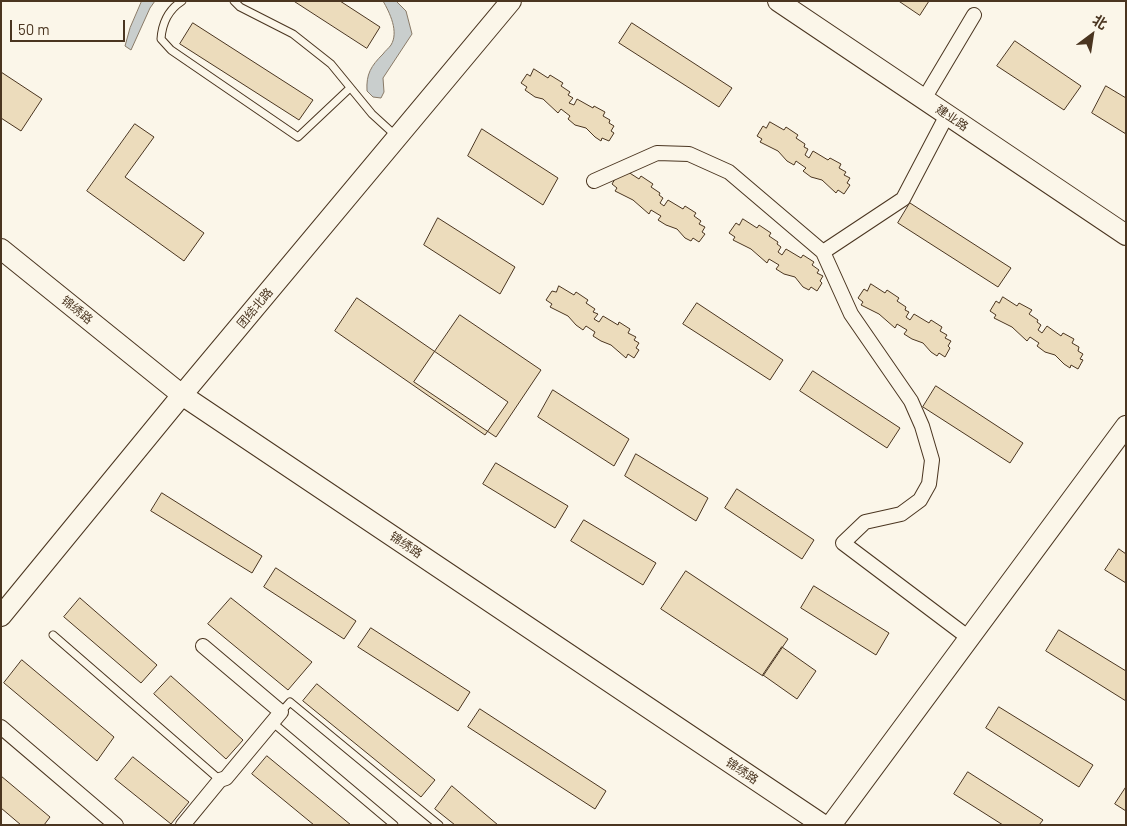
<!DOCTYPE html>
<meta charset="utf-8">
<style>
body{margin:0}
#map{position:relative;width:1127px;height:826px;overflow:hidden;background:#fbf6e9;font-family:Barlow,"Noto Sans SC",sans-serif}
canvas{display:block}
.frame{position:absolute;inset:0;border:2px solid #4a3520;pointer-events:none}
.north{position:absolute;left:1067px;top:10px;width:50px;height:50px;-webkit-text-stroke:4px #fbf6e9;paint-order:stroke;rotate:31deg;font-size:14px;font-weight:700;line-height:20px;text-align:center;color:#4a3520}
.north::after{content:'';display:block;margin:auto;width:18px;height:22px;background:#4a3520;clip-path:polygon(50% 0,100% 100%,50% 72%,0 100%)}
.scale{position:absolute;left:10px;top:20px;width:115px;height:22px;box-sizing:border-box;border:2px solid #4a3520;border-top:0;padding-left:6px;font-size:15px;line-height:18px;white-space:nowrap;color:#4a3520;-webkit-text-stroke:4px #fbf6e9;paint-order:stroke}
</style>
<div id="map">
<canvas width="1127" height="826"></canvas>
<div class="frame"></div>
<div class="north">北</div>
<div class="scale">50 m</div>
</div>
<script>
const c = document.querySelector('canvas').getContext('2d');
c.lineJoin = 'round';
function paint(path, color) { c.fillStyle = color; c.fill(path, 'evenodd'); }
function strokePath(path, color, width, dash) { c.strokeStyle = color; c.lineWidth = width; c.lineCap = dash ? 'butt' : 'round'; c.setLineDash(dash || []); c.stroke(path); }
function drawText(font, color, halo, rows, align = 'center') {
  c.font = font + ' Barlow,"Noto Sans SC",sans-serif'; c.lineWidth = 4; c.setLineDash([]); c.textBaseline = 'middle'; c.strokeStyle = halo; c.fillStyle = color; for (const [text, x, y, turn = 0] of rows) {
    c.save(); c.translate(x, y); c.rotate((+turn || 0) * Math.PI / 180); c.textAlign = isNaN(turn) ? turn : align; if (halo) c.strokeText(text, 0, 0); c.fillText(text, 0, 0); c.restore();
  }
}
const water = new Path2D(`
 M 142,1 L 155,1 L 150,8 L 131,50 L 125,46 L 130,28 Z
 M 383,1 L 396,1 L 406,11 L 412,34 L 383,78 L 384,92 L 381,98 L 373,97 L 367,91 C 366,74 371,66 383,54 C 385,51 389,48 391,45 C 399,32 390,13 383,1 Z`);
const building = new Path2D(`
 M 294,1 L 340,1 L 380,27 L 367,48 Z
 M 899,1 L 929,1 L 920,15 Z
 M 193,23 L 313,100 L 299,120 L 180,44 Z
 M 632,23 L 732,88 L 719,107 L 619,43 Z
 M 1015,41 L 1081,86 L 1064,110 L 997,66 Z
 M 534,69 L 548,78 L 550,75 L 563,83 L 561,86 L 570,92 L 568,95 L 573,98 L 569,103 L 574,105 L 577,99 L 593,108 L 594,106 L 605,112 L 603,116 L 610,120 L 609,123 L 614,126 L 611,131 L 614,133 L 609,141 L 602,138 L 601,141 L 595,137 L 586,128 L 575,125 L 568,119 L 570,116 L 561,109 L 558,113 L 543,99 L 535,97 L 525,90 L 527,87 L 521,83 L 527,74 L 530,76 Z
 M 1,72 L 42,99 L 21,131 L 1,118 Z
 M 1106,86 L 1126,98 L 1126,134 L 1092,113 Z
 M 770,122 L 784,130 L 786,127 L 798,135 L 796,138 L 805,144 L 804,147 L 808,149 L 805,155 L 809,158 L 813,151 L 828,160 L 830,158 L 841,164 L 839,168 L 846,172 L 844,175 L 850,178 L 847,183 L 850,185 L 844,194 L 838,190 L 836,193 L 822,180 L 811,177 L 803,171 L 806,168 L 796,161 L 794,165 L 787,161 L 778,151 L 760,142 L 762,139 L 757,136 L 763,126 L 766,128 Z
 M 135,124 L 154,137 L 125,177 L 204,233 L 184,261 L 87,191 Z
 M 482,129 L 558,178 L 543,205 L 468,156 Z
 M 625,170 L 639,179 L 641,176 L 653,184 L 651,187 L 660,193 L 659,195 L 663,198 L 660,203 L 664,206 L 668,200 L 683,209 L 685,206 L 696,213 L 694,216 L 701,221 L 699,224 L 705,227 L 702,232 L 705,234 L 699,242 L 693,238 L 691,241 L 685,238 L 677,229 L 666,225 L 658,220 L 661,216 L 651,210 L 649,214 L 633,200 L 615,191 L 617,188 L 612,184 L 618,174 Z
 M 910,203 L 1011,268 L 998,287 L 898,223 Z
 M 438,218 L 515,267 L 500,294 L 424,245 Z
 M 743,219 L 757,228 L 759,225 L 771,233 L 769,236 L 778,242 L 777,244 L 781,247 L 778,252 L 782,255 L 786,249 L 801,258 L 803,255 L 814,262 L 812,265 L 819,270 L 817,273 L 823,276 L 820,281 L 822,283 L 817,291 L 811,287 L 809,290 L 803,287 L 795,277 L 784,274 L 776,269 L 779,265 L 769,259 L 767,263 L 751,249 L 733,240 L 735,237 L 729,233 L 736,223 L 739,225 Z
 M 871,284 L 885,293 L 887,290 L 899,298 L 897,301 L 906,307 L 905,310 L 909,312 L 906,317 L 910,320 L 914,314 L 929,323 L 931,320 L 942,327 L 940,331 L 947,335 L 945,338 L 951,341 L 948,346 L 950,348 L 945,357 L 939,353 L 937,356 L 931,352 L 923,343 L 912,339 L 904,334 L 907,330 L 897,324 L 895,328 L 879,314 L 861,305 L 863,302 L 858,298 L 864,289 L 867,291 Z
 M 559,286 L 574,295 L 576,292 L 588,300 L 586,303 L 595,309 L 593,312 L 598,314 L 594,319 L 599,322 L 603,316 L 618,325 L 619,322 L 630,329 L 628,333 L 636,337 L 634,340 L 639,343 L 636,348 L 639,350 L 634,358 L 628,354 L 626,358 L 611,345 L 601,341 L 593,336 L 595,332 L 586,326 L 583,330 L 576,325 L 568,316 L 550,307 L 552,304 L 546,300 L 552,291 L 556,292 Z
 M 1003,297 L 1017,306 L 1019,303 L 1032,310 L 1029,314 L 1038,320 L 1037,322 L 1041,325 L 1038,330 L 1042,333 L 1047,326 L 1061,336 L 1063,333 L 1074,339 L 1072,343 L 1079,347 L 1078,351 L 1083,354 L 1080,359 L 1083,360 L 1078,369 L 1071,365 L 1070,368 L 1064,364 L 1055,355 L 1045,352 L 1037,346 L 1039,343 L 1030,337 L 1027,341 L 1012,327 L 994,318 L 996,315 L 990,311 L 996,301 L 999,303 Z
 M 357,298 L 508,402 L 485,435 L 335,331 Z
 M 697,303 L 783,360 L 770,380 L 683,324 Z
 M 460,315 L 541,370 L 496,437 L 414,382 Z
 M 813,371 L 900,428 L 887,448 L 800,391 Z
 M 936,386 L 1023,443 L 1010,463 L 923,407 Z
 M 553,390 L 629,439 L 614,466 L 538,417 Z
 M 636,454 L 708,498 L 696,521 L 625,476 Z
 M 496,463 L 568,506 L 555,528 L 483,484 Z
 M 737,489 L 814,540 L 802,559 L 725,508 Z
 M 162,493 L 262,556 L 252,573 L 151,511 Z
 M 584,520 L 656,563 L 643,585 L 571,541 Z
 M 1119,549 L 1126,554 L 1126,583 L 1105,570 Z
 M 276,568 L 356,621 L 344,639 L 264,587 Z
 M 686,571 L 788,639 L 763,676 L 661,609 Z
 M 814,586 L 889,633 L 876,655 L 801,608 Z
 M 80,598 L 157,665 L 141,683 L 64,617 Z
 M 231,598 L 312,662 L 288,690 L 208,624 Z
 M 371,628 L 470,692 L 458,711 L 358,647 Z
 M 1059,630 L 1126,671 L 1126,701 L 1046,651 Z
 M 782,647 L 816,671 L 797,699 L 763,675 Z
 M 22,660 L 114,737 L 97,761 L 4,683 Z
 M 171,676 L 243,740 L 226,759 L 154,694 Z
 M 317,684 L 435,780 L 421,797 L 303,701 Z
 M 999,707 L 1093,765 L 1079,787 L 986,728 Z
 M 480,709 L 606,791 L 595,809 L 468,727 Z
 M 267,756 L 351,825 L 314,825 L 252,774 Z
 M 133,757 L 189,802 L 171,824 L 115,779 Z
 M 968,772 L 1043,820 L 1039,825 L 1003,825 L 954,794 Z
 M 1,776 L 50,817 L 44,825 L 21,825 L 1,808 Z
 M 452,786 L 498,825 L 455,825 L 435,809 Z
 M 1126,787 L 1126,811 L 1115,804 Z`);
const lane = new Path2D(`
 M 182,1 C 168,10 162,24 161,39 L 171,50 L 298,137 L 350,88
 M 234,1 L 240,7 L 293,34 L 331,64 L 372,114 L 395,135
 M 53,635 L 220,780
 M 281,712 L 290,702 L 439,825
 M 272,722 L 394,825`);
const street = new Path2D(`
 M 924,99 L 974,15
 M 594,181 L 657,153 L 689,154 L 729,172 L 823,252 L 851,314 L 911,401 L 922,426 L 932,460 L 929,484 L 920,500 L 901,514 L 865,522 L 843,543 L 969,638
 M 823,252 L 903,199 L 947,115
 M 1,727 L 116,825
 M 183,825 L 220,780 L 226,778 L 281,712 L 203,646`);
const secondary = new Path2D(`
 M 778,1 L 1126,235
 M 1,249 L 182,395 L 823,825
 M 1,616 L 182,395 L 511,1
 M 831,825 L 1126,426`);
const streetNames = [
 ["建业路",952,118,34],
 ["团结北路",255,308,-50],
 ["锦绣路",77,310,39],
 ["锦绣路",406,545,34],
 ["锦绣路",742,771,34]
];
paint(water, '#c9cecd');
strokePath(water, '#887966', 1);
paint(building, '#ecdcbc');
strokePath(building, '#4a3520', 1);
strokePath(lane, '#4a3520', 9);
strokePath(street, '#4a3520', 16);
strokePath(secondary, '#4a3520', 22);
strokePath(lane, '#fbf6e9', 7);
strokePath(street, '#fbf6e9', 14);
strokePath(secondary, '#fbf6e9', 20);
drawText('12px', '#4a3520', '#fbf6e9', streetNames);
</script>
